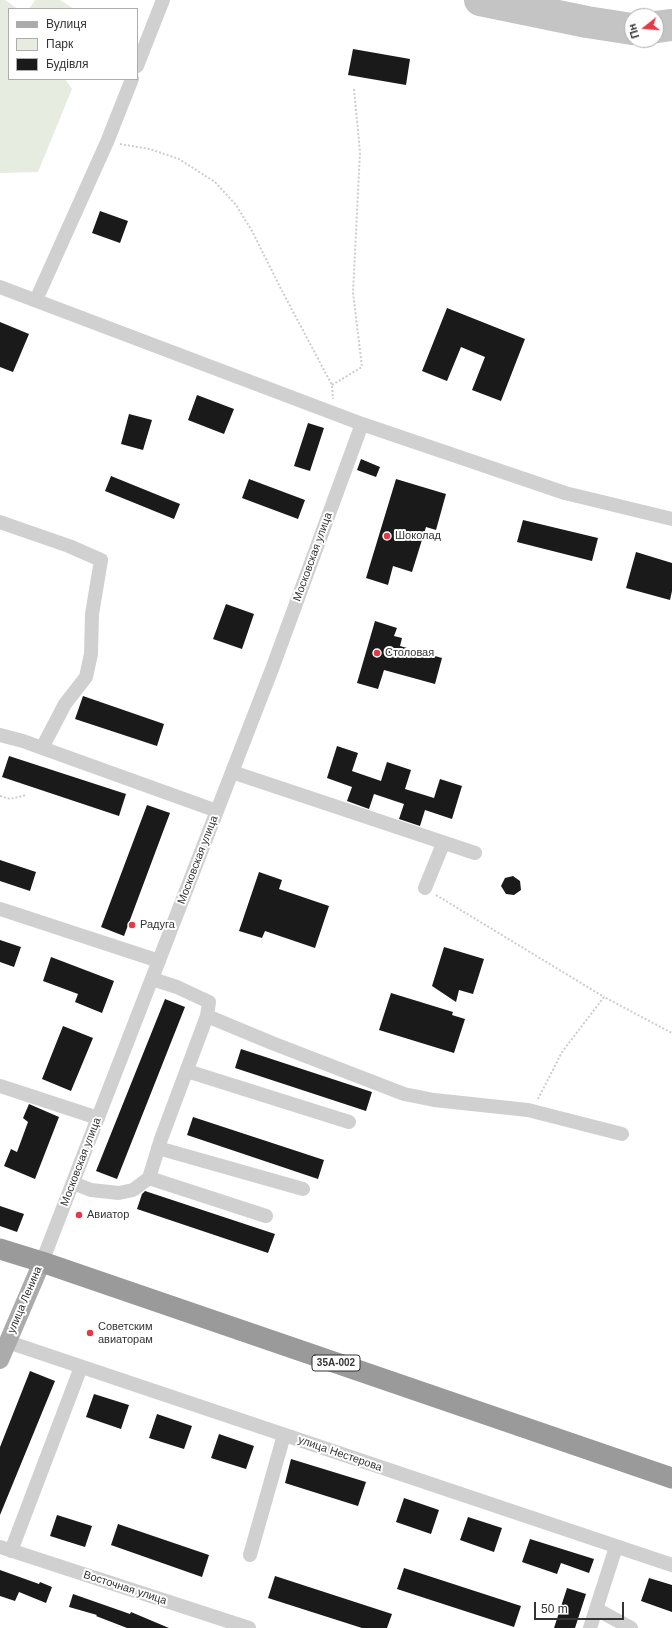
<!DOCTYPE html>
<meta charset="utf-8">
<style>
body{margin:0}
#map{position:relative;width:672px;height:1628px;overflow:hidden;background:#fff;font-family:Helvetica,sans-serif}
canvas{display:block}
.legend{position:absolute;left:8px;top:8px;width:130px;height:72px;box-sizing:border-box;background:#fff;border:1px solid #adadad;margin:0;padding:5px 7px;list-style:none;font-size:12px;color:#333}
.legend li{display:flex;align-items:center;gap:8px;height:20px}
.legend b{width:20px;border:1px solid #adadad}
.north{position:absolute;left:624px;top:8px;width:40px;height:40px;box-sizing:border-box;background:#fff;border:1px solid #adadad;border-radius:50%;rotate:253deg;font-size:11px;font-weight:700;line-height:16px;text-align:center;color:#333}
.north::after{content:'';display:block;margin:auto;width:14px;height:18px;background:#e63946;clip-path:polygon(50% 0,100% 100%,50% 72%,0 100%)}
.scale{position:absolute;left:534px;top:1602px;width:90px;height:18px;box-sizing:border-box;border:2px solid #333;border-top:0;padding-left:5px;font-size:12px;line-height:14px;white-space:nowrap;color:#333;-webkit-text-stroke:3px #fff;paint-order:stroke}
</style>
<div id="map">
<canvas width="672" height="1628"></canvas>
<ul class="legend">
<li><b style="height:5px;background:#ababab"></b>Вулиця</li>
<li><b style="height:11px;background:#e6ecdf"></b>Парк</li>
<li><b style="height:11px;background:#1a1a1a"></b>Будівля</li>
</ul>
<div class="north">Пн</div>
<div class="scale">50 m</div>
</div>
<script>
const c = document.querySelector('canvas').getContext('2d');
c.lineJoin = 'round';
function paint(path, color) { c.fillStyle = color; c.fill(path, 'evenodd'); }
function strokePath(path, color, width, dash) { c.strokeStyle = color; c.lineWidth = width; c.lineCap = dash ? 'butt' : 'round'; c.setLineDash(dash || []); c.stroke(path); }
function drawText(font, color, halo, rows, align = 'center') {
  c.font = font + ' Helvetica,sans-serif'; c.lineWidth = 4; c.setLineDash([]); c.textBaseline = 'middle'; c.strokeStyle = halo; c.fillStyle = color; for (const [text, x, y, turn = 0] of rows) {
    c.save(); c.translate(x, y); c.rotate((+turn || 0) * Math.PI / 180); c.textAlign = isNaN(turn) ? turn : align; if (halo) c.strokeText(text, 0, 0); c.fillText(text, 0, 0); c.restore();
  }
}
const green = new Path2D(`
 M 0,0 L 5,0 L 18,9 L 9,9 L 9,79 L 65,79 L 72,89 L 38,172 L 0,173 Z
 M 35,0 L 60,0 L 74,9 L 29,9 Z`);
const taxiway = new Path2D(`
 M 480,0 L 587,22 L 632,29
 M 656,27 L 672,25`);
const building = new Path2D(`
 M 353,49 L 410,59 L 406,85 L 348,75 Z
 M 100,211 L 128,221 L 120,243 L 92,233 Z
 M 447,308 L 525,339 L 501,401 L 472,390 L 485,357 L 461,347 L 447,381 L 422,371 Z
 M 0,322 L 29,334 L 13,372 L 0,367 Z
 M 197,395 L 234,409 L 224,434 L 188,420 Z
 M 129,414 L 152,420 L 143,450 L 121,444 Z
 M 308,423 L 324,428 L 310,471 L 294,466 Z
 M 361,459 L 380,467 L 376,477 L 357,470 Z
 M 111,476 L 180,504 L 174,519 L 105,491 Z
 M 249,479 L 305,500 L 298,519 L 242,498 Z
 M 396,479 L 446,494 L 436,530 L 426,527 L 412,572 L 393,566 L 388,585 L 366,578 Z
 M 523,520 L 598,538 L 592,561 L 517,542 Z
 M 636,552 L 672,563 L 672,591 L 670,600 L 626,588 Z
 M 226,604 L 254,614 L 242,649 L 213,639 Z
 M 375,621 L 397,628 L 394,636 L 402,638 L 400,646 L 442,658 L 435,684 L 384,670 L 378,689 L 357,683 Z
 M 83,696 L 164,724 L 157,746 L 75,719 Z
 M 337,746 L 358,753 L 352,771 L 381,781 L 387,762 L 411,770 L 405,789 L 434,798 L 440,779 L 462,786 L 452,819 L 425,810 L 420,826 L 399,819 L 404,804 L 374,794 L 369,809 L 347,801 L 352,787 L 327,778 Z
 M 9,756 L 126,794 L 119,816 L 2,777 Z
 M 147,805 L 170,813 L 124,936 L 101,927 Z
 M 0,860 L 36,872 L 30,891 L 0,881 Z
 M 259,872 L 282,880 L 279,889 L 329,906 L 315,948 L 265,931 L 262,938 L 239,931 Z
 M 513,876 L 520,881 L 521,890 L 514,895 L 506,894 L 501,886 L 505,878 Z
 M 0,940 L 21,947 L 14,967 L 0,962 Z
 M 444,947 L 484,959 L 473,994 L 459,990 L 456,1002 L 432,986 Z
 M 51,957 L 114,981 L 102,1013 L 75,1002 L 78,994 L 43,981 Z
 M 391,993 L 453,1012 L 452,1015 L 465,1019 L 454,1053 L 379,1030 Z
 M 165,999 L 185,1007 L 117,1179 L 96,1171 Z
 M 63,1026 L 93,1038 L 71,1091 L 42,1079 Z
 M 241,1049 L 372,1092 L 366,1111 L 235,1068 Z
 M 29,1104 L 59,1117 L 35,1179 L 4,1166 L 11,1149 L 17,1152 L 28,1122 L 23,1118 Z
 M 193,1117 L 324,1160 L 318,1179 L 187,1135 Z
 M 145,1191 L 275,1234 L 268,1253 L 137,1209 L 142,1194 Z
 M 0,1206 L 24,1214 L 17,1232 L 0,1226 Z
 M 30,1371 L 55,1381 L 0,1515 L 0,1447 Z
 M 94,1394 L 129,1405 L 121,1429 L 86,1417 Z
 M 157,1414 L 192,1426 L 184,1449 L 149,1438 Z
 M 219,1434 L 254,1446 L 246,1469 L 211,1458 Z
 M 291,1459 L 366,1482 L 358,1506 L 285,1483 Z
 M 404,1498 L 439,1510 L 431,1534 L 396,1522 Z
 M 57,1515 L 92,1526 L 85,1547 L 50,1536 Z
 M 468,1517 L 502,1528 L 494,1552 L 460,1540 Z
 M 118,1524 L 209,1555 L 202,1577 L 111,1545 Z
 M 530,1539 L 594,1559 L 589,1573 L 561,1563 L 557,1574 L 522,1562 Z
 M 404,1568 L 521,1606 L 514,1627 L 397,1589 Z
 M 0,1570 L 39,1584 L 40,1582 L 52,1587 L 46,1603 L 19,1592 L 15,1601 L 0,1596 Z
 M 275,1576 L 392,1614 L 387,1628 L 362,1628 L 268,1598 Z
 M 649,1578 L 672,1585 L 672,1612 L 641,1601 Z
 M 567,1588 L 586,1594 L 575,1628 L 554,1628 Z
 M 73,1594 L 130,1614 L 131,1612 L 169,1628 L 127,1628 L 96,1616 L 97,1615 L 69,1607 Z`);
const path = new Path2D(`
 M 120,144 L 150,149 L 179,159 L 215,182 L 236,205 L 252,231 L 281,289 L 332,385 L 333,399
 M 332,385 L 362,367 L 353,293 L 360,152 L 354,89
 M 0,796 L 10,799 L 26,795
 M 436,895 L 604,997
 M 538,1099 L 562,1052 L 604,997 L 672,1033`);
const minor = new Path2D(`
 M 137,66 L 163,0
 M 0,287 L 362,424 L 565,493 L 672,519
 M 36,300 L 107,142 L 132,79
 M 0,522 L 69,546 L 101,560 L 92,614 L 91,654 L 86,677 L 65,704 L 42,748 L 23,741 L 0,735
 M 42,748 L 217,811
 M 232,772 L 475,853
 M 425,888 L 443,844
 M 0,909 L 159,961
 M 207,1016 L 272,1043 L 404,1094 L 434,1100 L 528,1110 L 622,1134
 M 187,1071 L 349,1122
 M 0,1086 L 98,1118
 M 158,1148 L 303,1189
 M 149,1178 L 266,1216
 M 73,1183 L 91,1190 L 119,1193 L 133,1190 L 149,1178 L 161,1139 L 207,1016 L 209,1002 L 177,987 L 152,979
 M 42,1262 L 272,669 L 362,424
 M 8,1342 L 672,1565
 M 0,1547 L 249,1628
 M 11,1551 L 81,1367
 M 250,1555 L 284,1435
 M 596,1609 L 631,1628
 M 590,1628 L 616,1547`);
const major = new Path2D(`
 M 0,1360 L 42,1262`);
const highway = new Path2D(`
 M 0,1249 L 42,1262 L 672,1478`);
const markers = [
 [387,536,4,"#e63946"],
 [377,653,4,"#e63946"],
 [132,925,4,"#e63946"],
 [79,1215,4,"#e63946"],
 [90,1333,4,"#e63946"]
];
const shields = [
 [336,1363,48]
];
const shieldNames = [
 ["35А-002",336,1363]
];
const poiNames = [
 ["Шоколад",395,536],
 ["Столовая",385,653],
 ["Радуга",140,925],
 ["Авиатор",87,1215],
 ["Советским",98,1327],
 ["авиаторам",98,1340]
];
const streetNames = [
 ["Московская улица",313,557,-70],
 ["Московская улица",198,860,-69],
 ["Московская улица",81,1162,-69],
 ["улица Ленина",25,1300,-67],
 ["улица Нестерова",340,1454,19],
 ["Восточная улица",125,1588,18]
];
paint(green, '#e6ecdf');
strokePath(taxiway, '#c4c4c4', 32);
paint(building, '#1a1a1a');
strokePath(path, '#cdcdcd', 2, [2, 2]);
strokePath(minor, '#d0d0d0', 14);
strokePath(major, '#ababab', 18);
strokePath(highway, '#9a9a9a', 21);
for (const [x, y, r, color] of markers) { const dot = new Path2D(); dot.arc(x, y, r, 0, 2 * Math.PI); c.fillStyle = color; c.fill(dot); strokePath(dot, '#fff', 1.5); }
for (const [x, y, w] of shields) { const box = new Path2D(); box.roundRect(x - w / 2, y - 8, w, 16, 3); c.fillStyle = '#fff'; c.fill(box); strokePath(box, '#333', 1); }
drawText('bold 10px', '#333', null, shieldNames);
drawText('11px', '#333', '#fff', poiNames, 'left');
drawText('11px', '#333', '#fff', streetNames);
</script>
